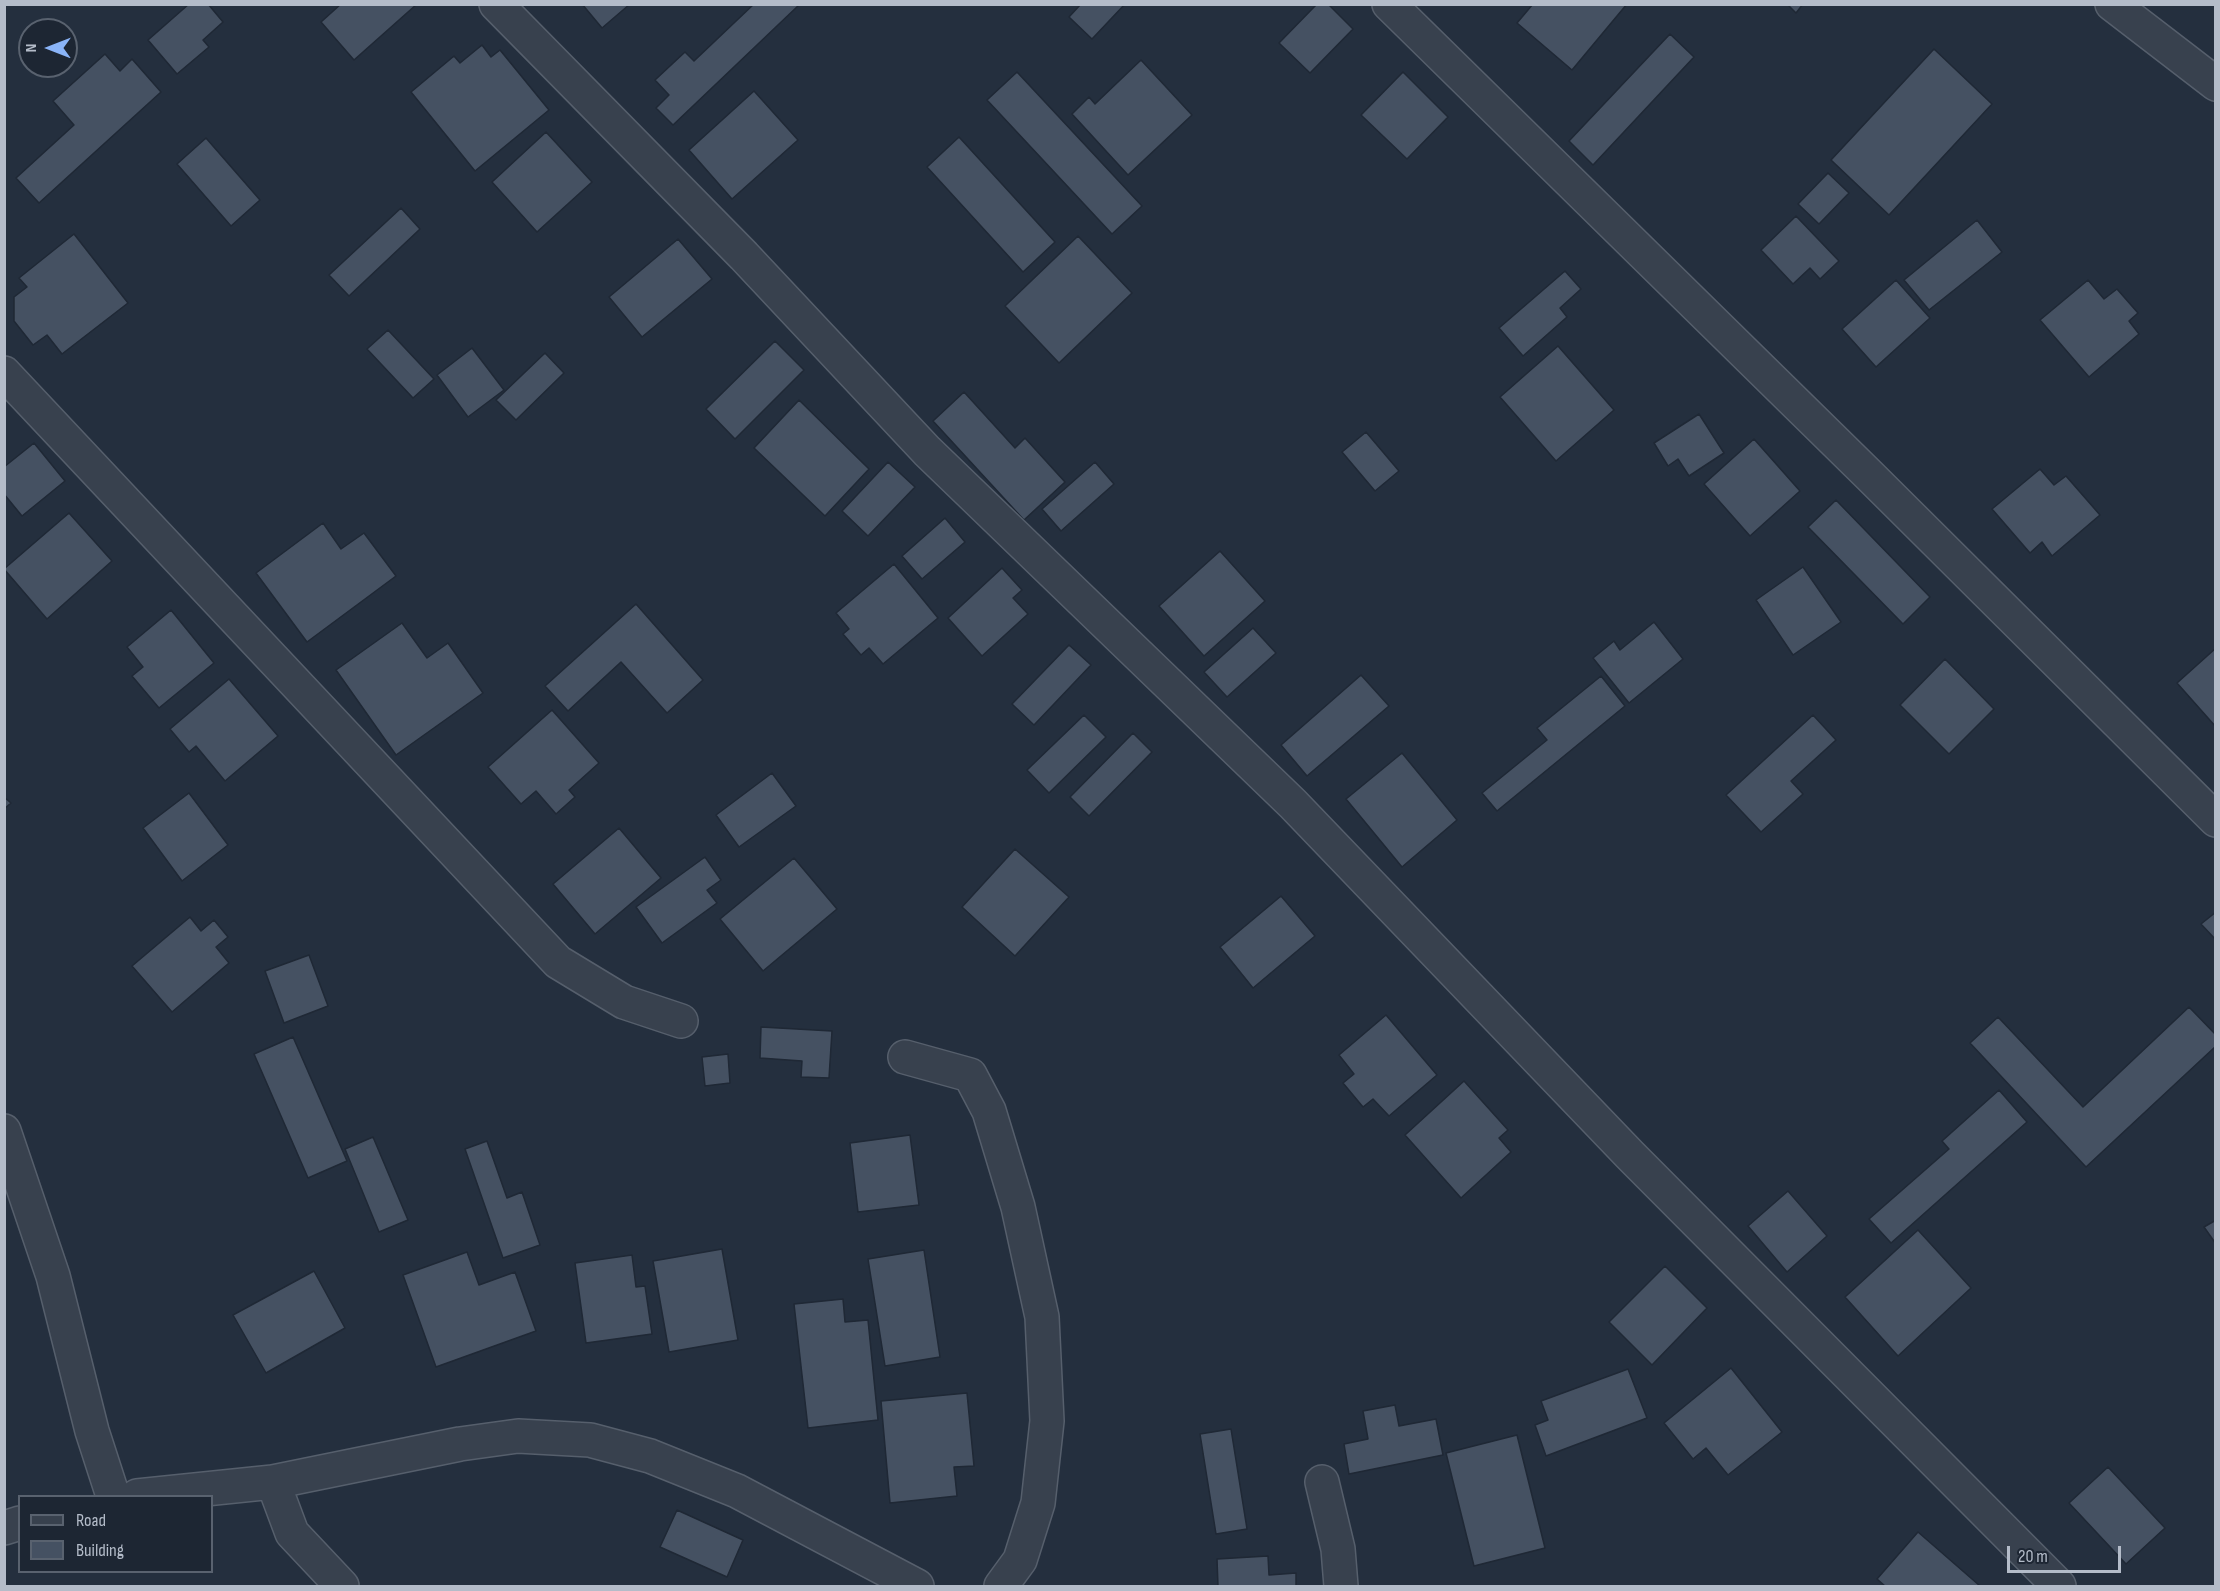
<!DOCTYPE html>
<style>
body{margin:0}
#map{position:relative;width:2220px;height:1591px;overflow:hidden;background:#242f3e;font-family:"Sofia Sans Condensed",sans-serif}
canvas{display:block}
.frame{position:absolute;inset:0;border:6px solid #b4bcc9;pointer-events:none}
.legend{position:absolute;left:18px;top:1495px;width:195px;height:78px;box-sizing:border-box;background:#1d2633;border:2px solid #59626f;margin:0;padding:8px 10px;list-style:none;font-size:18px;color:#b4bcc9}
.legend li{display:flex;align-items:center;gap:12px;height:30px}
.legend b{width:30px;border:2px solid #59626f}
.north{position:absolute;left:18px;top:18px;width:60px;height:60px;box-sizing:border-box;background:#1d2633;border:2px solid #59626f;border-radius:50%;rotate:270deg;font-size:16px;font-weight:700;line-height:24px;text-align:center;color:#b4bcc9}
.north::after{content:'';display:block;margin:auto;width:21px;height:27px;background:#8ab4f8;clip-path:polygon(50% 0,100% 100%,50% 72%,0 100%)}
.scale{position:absolute;left:2007px;top:1546px;width:114px;height:27px;box-sizing:border-box;border:3px solid #b4bcc9;border-top:0;padding-left:8px;font-size:18px;line-height:21px;white-space:nowrap;color:#b4bcc9;-webkit-text-stroke:4px #1d2633;paint-order:stroke}
</style>
<div id="map">
<canvas width="2220" height="1591"></canvas>
<div class="frame"></div>
<ul class="legend">
<li><b style="height:8px;background:#38414e"></b>Road</li>
<li><b style="height:16px;background:#455162"></b>Building</li>
</ul>
<div class="north">N</div>
<div class="scale">20 m</div>
</div>
<script>
const c = document.querySelector('canvas').getContext('2d');
c.lineJoin = 'round';
function paint(path, color) { c.fillStyle = color; c.fill(path, 'evenodd'); }
function strokePath(path, color, width, dash) { c.strokeStyle = color; c.lineWidth = width; c.lineCap = dash ? 'butt' : 'round'; c.setLineDash(dash || []); c.stroke(path); }
const building = new Path2D(`
 M 189,4 L 208,4 L 223,22 L 203,40 L 209,47 L 177,74 L 148,40 Z
 M 341,4 L 417,4 L 354,60 L 321,22 Z
 M 582,4 L 630,4 L 602,28 Z
 M 754,4 L 800,4 L 673,125 L 656,108 L 669,95 L 655,80 L 685,52 L 694,61 Z
 M 1081,4 L 1125,4 L 1092,39 L 1069,17 Z
 M 1317,4 L 1328,4 L 1353,29 L 1310,73 L 1279,43 Z
 M 1533,4 L 1627,4 L 1572,70 L 1517,23 Z
 M 1787,4 L 1803,4 L 1796,13 Z
 M 1670,34 L 1694,57 L 1593,165 L 1569,141 Z
 M 482,45 L 491,57 L 500,50 L 549,110 L 475,171 L 411,92 L 454,56 L 460,63 Z
 M 1934,49 L 1992,104 L 1889,215 L 1831,160 Z
 M 105,54 L 120,71 L 132,59 L 161,92 L 39,203 L 16,178 L 74,125 L 53,101 Z
 M 1141,60 L 1192,115 L 1128,175 L 1072,114 L 1089,97 L 1095,104 Z
 M 1017,72 L 1142,206 L 1112,234 L 987,100 Z
 M 1403,72 L 1448,117 L 1407,159 L 1361,115 Z
 M 754,91 L 798,140 L 732,199 L 689,150 Z
 M 546,132 L 592,182 L 537,232 L 492,182 Z
 M 959,137 L 1055,242 L 1023,272 L 927,167 Z
 M 206,138 L 260,200 L 231,226 L 177,164 Z
 M 1828,173 L 1849,193 L 1819,224 L 1798,204 Z
 M 401,208 L 420,229 L 349,296 L 329,275 Z
 M 1796,216 L 1839,261 L 1820,279 L 1810,268 L 1793,284 L 1761,250 Z
 M 1977,220 L 2002,252 L 1929,310 L 1904,280 Z
 M 74,234 L 128,303 L 62,354 L 47,335 L 33,345 L 14,321 L 14,297 L 27,287 L 19,278 Z
 M 1078,236 L 1132,293 L 1059,363 L 1005,306 Z
 M 678,239 L 712,279 L 642,337 L 609,297 Z
 M 1565,271 L 1581,289 L 1560,308 L 1567,317 L 1523,356 L 1499,328 Z
 M 1896,280 L 1930,318 L 1876,367 L 1842,329 Z
 M 2088,280 L 2104,299 L 2117,289 L 2138,313 L 2129,321 L 2139,334 L 2089,377 L 2040,320 Z
 M 388,330 L 434,379 L 413,398 L 367,349 Z
 M 775,341 L 804,370 L 735,439 L 706,409 Z
 M 1558,346 L 1614,410 L 1556,461 L 1500,397 Z
 M 472,348 L 504,390 L 468,417 L 437,375 Z
 M 545,353 L 564,373 L 516,420 L 496,400 Z
 M 964,392 L 1015,448 L 1025,438 L 1065,482 L 1024,520 L 933,421 Z
 M 799,400 L 869,469 L 825,516 L 754,448 Z
 M 1699,414 L 1724,453 L 1689,476 L 1678,459 L 1668,466 L 1654,443 Z
 M 1366,432 L 1399,471 L 1375,491 L 1342,452 Z
 M 1754,439 L 1800,491 L 1750,536 L 1704,484 Z
 M 34,443 L 65,481 L 22,516 L 4,494 L 4,467 Z
 M 888,462 L 915,487 L 868,536 L 842,511 Z
 M 1095,462 L 1114,484 L 1061,531 L 1042,509 Z
 M 2040,469 L 2054,485 L 2066,476 L 2100,515 L 2052,556 L 2042,542 L 2030,553 L 1992,509 Z
 M 1836,500 L 1930,597 L 1903,624 L 1808,527 Z
 M 69,513 L 112,561 L 47,619 L 4,569 Z
 M 945,518 L 965,542 L 922,579 L 902,556 Z
 M 323,523 L 341,549 L 364,533 L 396,576 L 307,642 L 256,573 Z
 M 1220,551 L 1265,601 L 1204,656 L 1159,606 Z
 M 894,564 L 938,618 L 883,664 L 869,648 L 861,655 L 843,634 L 849,629 L 836,613 Z
 M 1803,567 L 1841,622 L 1793,655 L 1756,600 Z
 M 1002,568 L 1022,590 L 1013,598 L 1028,614 L 982,656 L 948,618 Z
 M 636,604 L 703,680 L 667,713 L 621,662 L 568,711 L 545,686 Z
 M 171,610 L 214,663 L 159,708 L 132,676 L 143,667 L 127,647 Z
 M 1654,622 L 1683,659 L 1629,703 L 1593,658 L 1614,641 L 1620,650 Z
 M 402,623 L 427,658 L 448,643 L 483,693 L 396,755 L 336,670 Z
 M 1253,628 L 1276,653 L 1227,697 L 1204,672 Z
 M 1069,645 L 1091,665 L 1034,725 L 1012,704 Z
 M 2216,648 L 2216,727 L 2177,683 Z
 M 1945,659 L 1994,709 L 1949,754 L 1900,705 Z
 M 1361,675 L 1389,706 L 1307,776 L 1281,745 Z
 M 1601,676 L 1625,706 L 1497,811 L 1482,793 L 1547,740 L 1537,728 Z
 M 229,679 L 278,736 L 225,781 L 196,746 L 189,752 L 170,729 Z
 M 552,710 L 599,763 L 569,790 L 575,797 L 556,814 L 536,791 L 521,804 L 488,767 Z
 M 1084,715 L 1106,737 L 1049,793 L 1027,770 Z
 M 1813,715 L 1836,740 L 1791,781 L 1803,794 L 1761,832 L 1726,795 Z
 M 1133,733 L 1152,752 L 1089,816 L 1070,797 Z
 M 1402,753 L 1457,820 L 1402,867 L 1346,799 Z
 M 772,773 L 796,806 L 739,847 L 716,815 Z
 M 189,793 L 228,845 L 182,881 L 143,828 Z
 M 4,797 L 11,803 L 4,809 Z
 M 619,828 L 661,878 L 595,934 L 553,884 Z
 M 1015,849 L 1069,897 L 1015,956 L 962,907 Z
 M 705,857 L 721,880 L 707,890 L 717,903 L 662,943 L 636,907 Z
 M 794,858 L 837,909 L 763,971 L 720,919 Z
 M 1281,896 L 1315,936 L 1253,988 L 1220,947 Z
 M 2216,912 L 2216,940 L 2201,924 Z
 M 190,917 L 201,931 L 214,920 L 228,937 L 216,947 L 229,963 L 172,1012 L 132,966 Z
 M 309,955 L 328,1006 L 284,1023 L 265,971 Z
 M 2189,1007 L 2216,1035 L 2216,1046 L 2086,1167 L 1970,1043 L 1998,1017 L 2083,1107 Z
 M 1386,1015 L 1437,1075 L 1389,1116 L 1373,1099 L 1363,1107 L 1343,1083 L 1354,1074 L 1339,1055 Z
 M 761,1027 L 832,1031 L 829,1078 L 801,1077 L 802,1061 L 760,1058 Z
 M 293,1037 L 347,1161 L 308,1178 L 254,1054 Z
 M 728,1054 L 730,1083 L 705,1086 L 702,1057 Z
 M 1464,1081 L 1508,1130 L 1499,1138 L 1511,1152 L 1461,1198 L 1405,1135 Z
 M 1999,1090 L 2027,1122 L 1891,1243 L 1869,1219 L 1949,1149 L 1942,1141 Z
 M 910,1135 L 919,1205 L 858,1212 L 850,1143 Z
 M 373,1137 L 408,1220 L 379,1232 L 345,1149 Z
 M 487,1141 L 507,1198 L 522,1192 L 540,1245 L 503,1258 L 465,1149 Z
 M 1788,1191 L 1827,1236 L 1787,1272 L 1748,1226 Z
 M 2216,1220 L 2216,1244 L 2204,1227 Z
 M 1918,1230 L 1971,1288 L 1898,1356 L 1845,1297 Z
 M 722,1249 L 738,1340 L 669,1352 L 653,1261 Z
 M 924,1250 L 940,1357 L 885,1366 L 868,1259 Z
 M 467,1252 L 479,1285 L 515,1272 L 536,1331 L 436,1367 L 403,1275 Z
 M 632,1255 L 636,1287 L 645,1286 L 652,1334 L 586,1343 L 575,1263 Z
 M 1665,1266 L 1707,1308 L 1652,1365 L 1609,1322 Z
 M 314,1271 L 345,1328 L 266,1373 L 233,1315 Z
 M 843,1299 L 845,1322 L 868,1320 L 878,1420 L 808,1428 L 794,1304 Z
 M 1731,1368 L 1782,1432 L 1728,1475 L 1706,1448 L 1693,1459 L 1664,1423 Z
 M 1628,1369 L 1647,1418 L 1546,1456 L 1535,1425 L 1548,1420 L 1541,1401 Z
 M 967,1393 L 974,1466 L 954,1467 L 957,1496 L 890,1503 L 881,1401 Z
 M 1395,1405 L 1399,1426 L 1436,1419 L 1443,1455 L 1349,1474 L 1344,1444 L 1368,1439 L 1363,1411 Z
 M 1231,1429 L 1247,1529 L 1216,1534 L 1200,1434 Z
 M 1517,1435 L 1545,1548 L 1474,1566 L 1446,1453 Z
 M 2108,1467 L 2165,1528 L 2126,1564 L 2069,1503 Z
 M 677,1510 L 743,1540 L 727,1577 L 660,1547 Z
 M 1918,1532 L 1980,1586 L 1885,1586 L 1877,1579 Z
 M 1268,1556 L 1269,1575 L 1296,1573 L 1296,1586 L 1218,1586 L 1217,1559 Z`);
const minor = new Path2D(`
 M 496,4 L 744,256 L 927,451 L 1293,804 L 1630,1155 L 2059,1586
 M 1389,4 L 1870,476 L 2216,820
 M 2112,4 L 2216,84
 M 4,373 L 558,962 L 624,1002 L 681,1021
 M 905,1057 L 970,1075 L 989,1111 L 1018,1207 L 1042,1317 L 1047,1421 L 1038,1503 L 1020,1560 L 1001,1586
 M 4,1131 L 53,1276 L 92,1431 L 113,1496
 M 273,1482 L 292,1533 L 342,1586
 M 1322,1482 L 1338,1549 L 1341,1586
 M 137,1496 L 273,1482 L 460,1444 L 518,1436 L 590,1440 L 650,1456 L 737,1491 L 917,1586
 M 4,1528 L 20,1523`);
paint(building, '#455162');
strokePath(building, '#1f2835', 1.5);
strokePath(minor, '#565f6c', 36);
strokePath(minor, '#38414e', 33);
</script>
